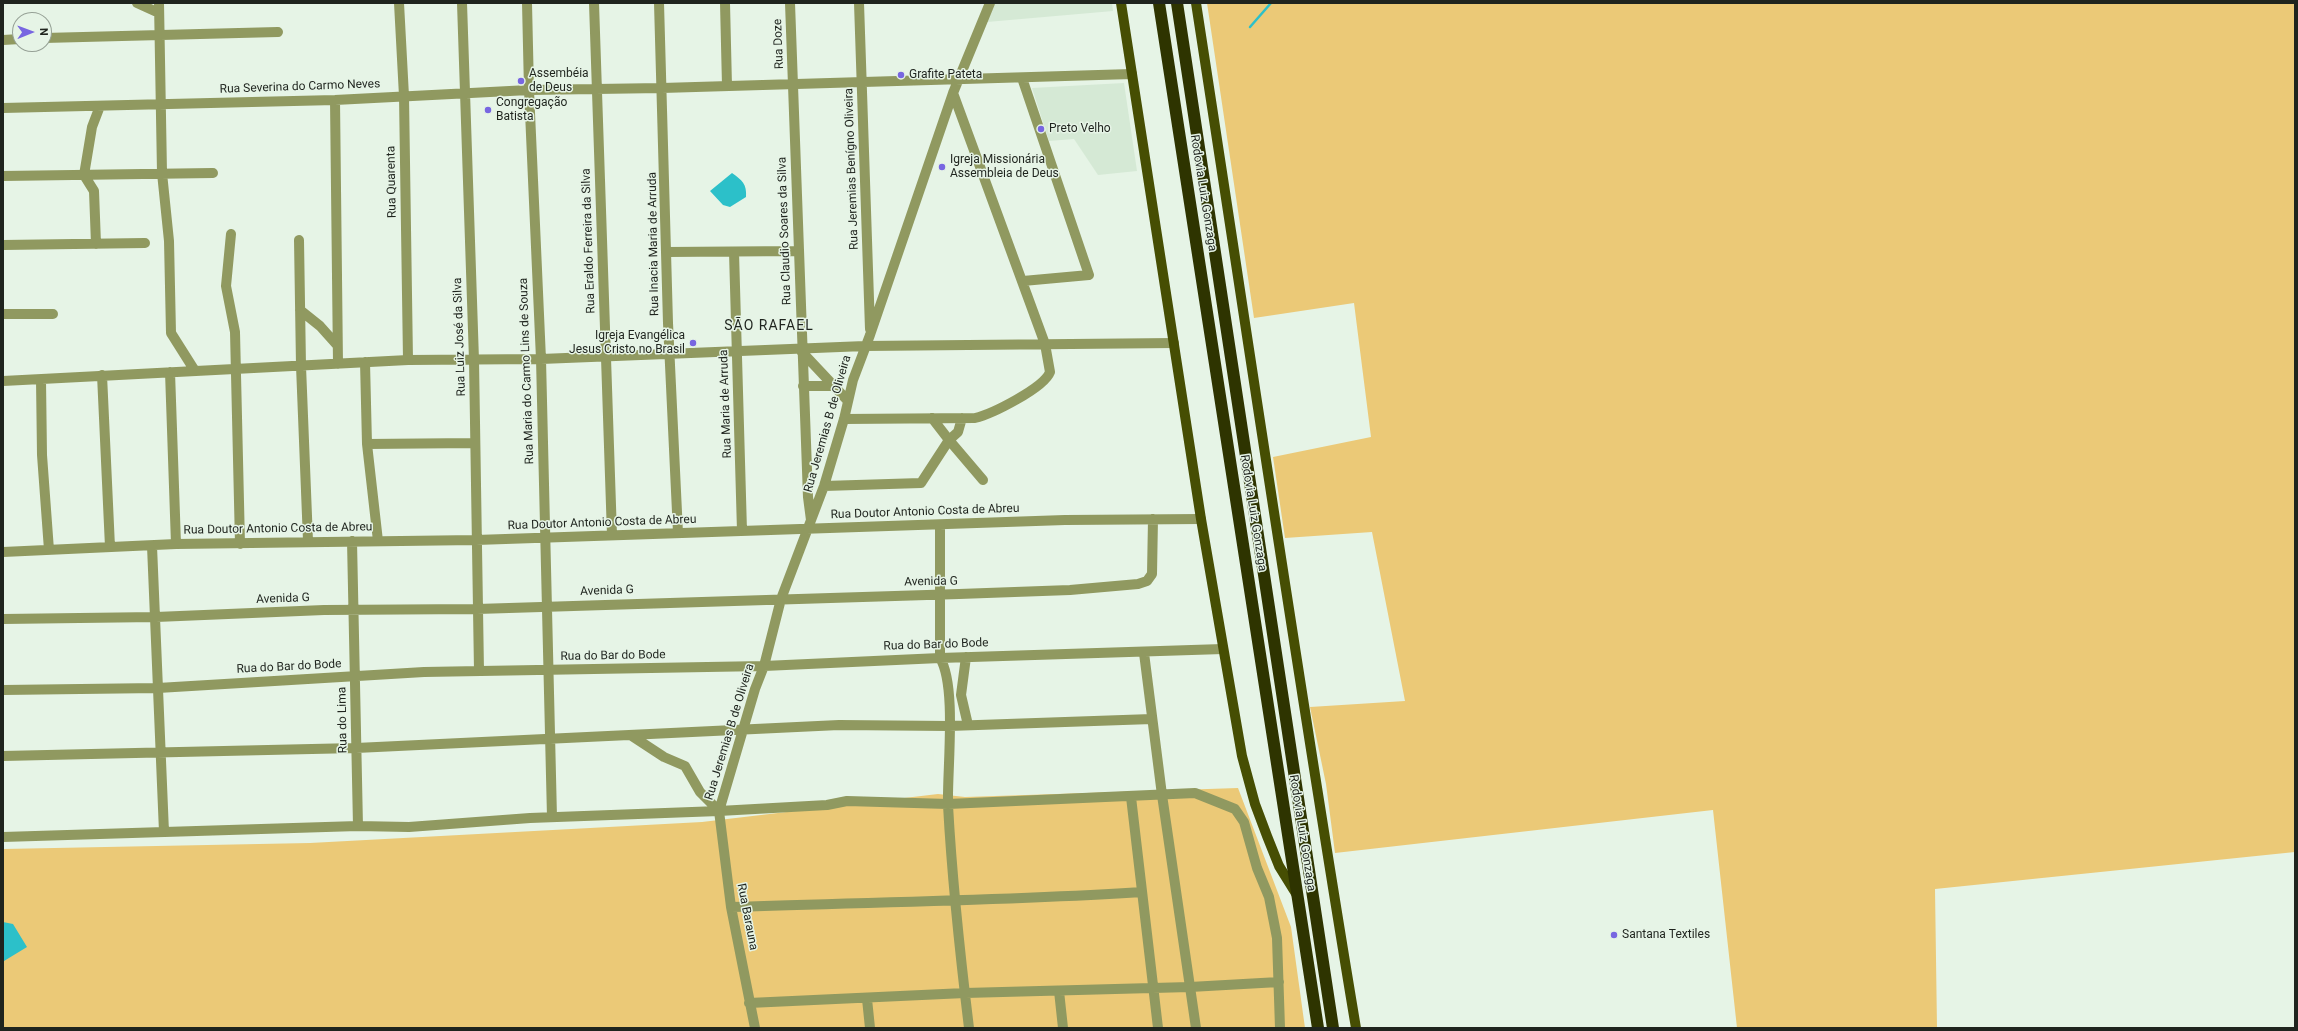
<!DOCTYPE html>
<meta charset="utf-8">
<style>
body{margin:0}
#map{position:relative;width:2298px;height:1031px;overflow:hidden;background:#e6f4e6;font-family:Roboto,sans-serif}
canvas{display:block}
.frame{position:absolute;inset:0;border:4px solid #1f241e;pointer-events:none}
.north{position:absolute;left:12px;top:12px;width:40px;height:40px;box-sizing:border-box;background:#e6f4e6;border:1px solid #96a196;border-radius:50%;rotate:89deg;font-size:11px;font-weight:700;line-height:16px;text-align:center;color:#1f241e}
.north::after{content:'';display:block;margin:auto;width:14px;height:18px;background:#7866e1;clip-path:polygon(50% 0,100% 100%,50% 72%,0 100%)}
</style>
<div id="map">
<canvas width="2298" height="1031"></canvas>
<div class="frame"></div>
<div class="north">N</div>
</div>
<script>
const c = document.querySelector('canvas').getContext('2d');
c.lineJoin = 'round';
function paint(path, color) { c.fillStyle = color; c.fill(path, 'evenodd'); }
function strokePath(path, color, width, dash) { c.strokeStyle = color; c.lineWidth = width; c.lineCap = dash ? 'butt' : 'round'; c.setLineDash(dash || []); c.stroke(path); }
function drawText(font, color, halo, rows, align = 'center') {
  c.font = font + ' Roboto,sans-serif'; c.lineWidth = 3; c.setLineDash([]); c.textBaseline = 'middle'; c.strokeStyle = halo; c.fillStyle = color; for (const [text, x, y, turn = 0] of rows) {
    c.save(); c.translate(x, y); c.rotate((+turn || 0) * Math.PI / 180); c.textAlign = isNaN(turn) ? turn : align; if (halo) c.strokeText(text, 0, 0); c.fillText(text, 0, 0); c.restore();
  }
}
const built = new Path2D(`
 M 995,3 L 1112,3 L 1113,11 L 987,22 Z
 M 1124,83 L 1137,171 L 1098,175 L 1074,139 L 1049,141 L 1032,88 Z`);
const green = new Path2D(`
 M 1207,3 L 2295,3 L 2295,852 L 1935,889 L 1937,1028 L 1737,1028 L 1713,810 L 1335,853 L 1326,784 L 1310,707 L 1405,701 L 1372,532 L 1285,538 L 1273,457 L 1371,437 L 1354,303 L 1254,318 Z
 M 1238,788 L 1291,927 L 1305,1028 L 3,1028 L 3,849 L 310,843 L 702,822 L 938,794 L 965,797 Z`);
const water = new Path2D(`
 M 732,173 C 742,180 747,184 746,197 L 730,207 L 723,205 L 710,191 Z
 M 3,922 L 13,924 L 27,947 L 4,961 Z`);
const stream = new Path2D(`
 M 1250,27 L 1271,3`);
const minor = new Path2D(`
 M 137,3 L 159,13
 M 159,3 L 162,173 L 169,241 L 171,333 L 195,371
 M 399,3 L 404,96 L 408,360
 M 462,3 L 474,360 L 479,671
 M 527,3 L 529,90 L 541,359 L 552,817
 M 594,3 L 612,535
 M 659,3 L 668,323 L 678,533
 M 725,3 L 727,86
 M 790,3 L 808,497 L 811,520
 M 859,3 L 870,329
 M 44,38 L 278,32
 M 3,40 L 20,39
 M 1022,78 L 1089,275 L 1023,281
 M 335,100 L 338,364
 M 3,108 L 335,100 L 529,90 L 662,88 L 1132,74
 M 3,176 L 213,173
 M 231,234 L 226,286 L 235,332 L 240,544
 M 299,240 L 301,366 L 308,541
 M 96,244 L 94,191 L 84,175 L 92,127 L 100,106
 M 3,245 L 145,243
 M 667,252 L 799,251
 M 734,252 L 742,531
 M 300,310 L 320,326 L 337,345
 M 3,314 L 53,314
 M 801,351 L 848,401
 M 365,362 L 367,444 L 378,541
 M 170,372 L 176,544
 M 102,375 L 110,547
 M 41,380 L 42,455 L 49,550
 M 3,381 L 408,360 L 541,359 L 865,346 L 1174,343
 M 803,386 L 834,386
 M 962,418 L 958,432 L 949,440 L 983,480
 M 844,419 L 975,418 C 992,414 1044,388 1050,372 L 1045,344 L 953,93
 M 367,444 L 475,443
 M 824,486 L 921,483 L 949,440 L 932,418
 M 940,525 L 940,658 C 957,686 947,769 948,805 C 952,879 960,954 969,1028
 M 352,541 L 358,826
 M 152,546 L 164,832
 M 3,552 L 176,544 L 476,540 L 1065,520 L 1201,519
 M 3,619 L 156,617 L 324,610 L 477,609 L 959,594 L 1070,590 L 1138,584 L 1147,581 L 1152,574 L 1153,519
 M 1144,653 L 1162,795 L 1196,1028
 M 966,657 L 961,695 L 968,725
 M 3,690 L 158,688 L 424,672 L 764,666 L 940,658 L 1223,649
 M 632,736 L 664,757 L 685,766 L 700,792 L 719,811
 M 3,756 L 356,748 L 839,725 L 949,726 L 1152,719
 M 1131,797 L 1158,1028
 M 3,837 L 358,826 L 409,827 L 530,818 L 719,811 L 827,805 L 847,801 L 948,804 L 1195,793 L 1235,809 L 1244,822 L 1257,868 L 1269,897 L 1277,938 L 1280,1028
 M 731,907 C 868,902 1005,901 1142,892
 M 1059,991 L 1063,1028
 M 867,999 L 870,1028
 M 749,1003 L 965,993 L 1190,987 L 1279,982
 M 755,1028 L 731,907 L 719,811 L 755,689 L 764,666 L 781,599 L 824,486 L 844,419 L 853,380 L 870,335 L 953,93 L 990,3`);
const major = new Path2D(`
 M 1121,3 L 1201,519 L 1242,756 L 1255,804 L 1267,836 L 1279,866 L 1297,895
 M 1196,3 C 1249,345 1299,687 1356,1028`);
const highway = new Path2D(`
 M 1159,3 L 1318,1028
 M 1177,3 L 1333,1028`);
const markers = [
 [901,75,4,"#7866e1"],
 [521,81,4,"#7866e1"],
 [488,110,4,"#7866e1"],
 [1041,129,4,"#7866e1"],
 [942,167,4,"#7866e1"],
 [693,343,4,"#7866e1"],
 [1614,935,4,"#7866e1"]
];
const streetNames = [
 ["Rua Doze",779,44,-92],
 ["Rua Severina do Carmo Neves",300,87,-2],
 ["Rua Jeremias Benígno Oliveira",852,169,-92],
 ["Rua Quarenta",392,182,-91],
 ["Rodovia Luiz Gonzaga",1203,193,81],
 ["Rua Claudio Soares da Silva",785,231,-92],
 ["Rua Eraldo Ferreira da Silva",589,241,-92],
 ["Rua Inacia Maria de Arruda",654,244,-91],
 ["Rua Luiz José da Silva",460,337,-92],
 ["Rua Maria do Carmo Lins de Souza",527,371,-92],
 ["Rua Maria de Arruda",726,404,-92],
 ["Rua Jeremias B de Oliveira",828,424,-74],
 ["Rua Doutor Antonio Costa de Abreu",925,512,-2],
 ["Rodovia Luiz Gonzaga",1253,513,81],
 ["Rua Doutor Antonio Costa de Abreu",602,523,-2],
 ["Rua Doutor Antonio Costa de Abreu",278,529,-1],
 ["Avenida G",931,582,-1],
 ["Avenida G",607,591,-2],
 ["Avenida G",283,599,-2],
 ["Rua do Bar do Bode",936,645,-2],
 ["Rua do Bar do Bode",613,656,-1],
 ["Rua do Bar do Bode",289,667,-3],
 ["Rua do Lima",343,720,-91],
 ["Rua Jeremias B de Oliveira",730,732,-73],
 ["Rodovia Luiz Gonzaga",1302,833,81],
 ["Rua Barauna",747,917,79]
];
const poiNames = [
 ["Assembéia",529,74],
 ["de Deus",529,88],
 ["Grafite Pateta",909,75],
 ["Congregação",496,103],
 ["Batista",496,117],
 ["Preto Velho",1049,129],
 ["Igreja Missionária",950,160],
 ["Assembleia de Deus",950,174],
 ["Igreja Evangélica",685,336,"right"],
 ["Jesus Cristo no Brasil",685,350,"right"],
 ["Santana Textiles",1622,935]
];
const quarterNames = [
 ["SÃO RAFAEL",769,326]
];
paint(built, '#d5e9d5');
paint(green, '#ebc977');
paint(water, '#2cc0c9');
strokePath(stream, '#2cc0c9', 2.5);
strokePath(minor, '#909960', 10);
strokePath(major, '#464e03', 10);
strokePath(highway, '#2e3400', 12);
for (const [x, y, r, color] of markers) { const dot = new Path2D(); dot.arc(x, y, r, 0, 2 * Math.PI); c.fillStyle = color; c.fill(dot); strokePath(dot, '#e6f4e6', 1.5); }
drawText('12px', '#1f241e', '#e6f4e6', streetNames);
drawText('12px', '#1f241e', '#e6f4e6', poiNames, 'left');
c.letterSpacing = '1px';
drawText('14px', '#1f241e', '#e6f4e6', quarterNames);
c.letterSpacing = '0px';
</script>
